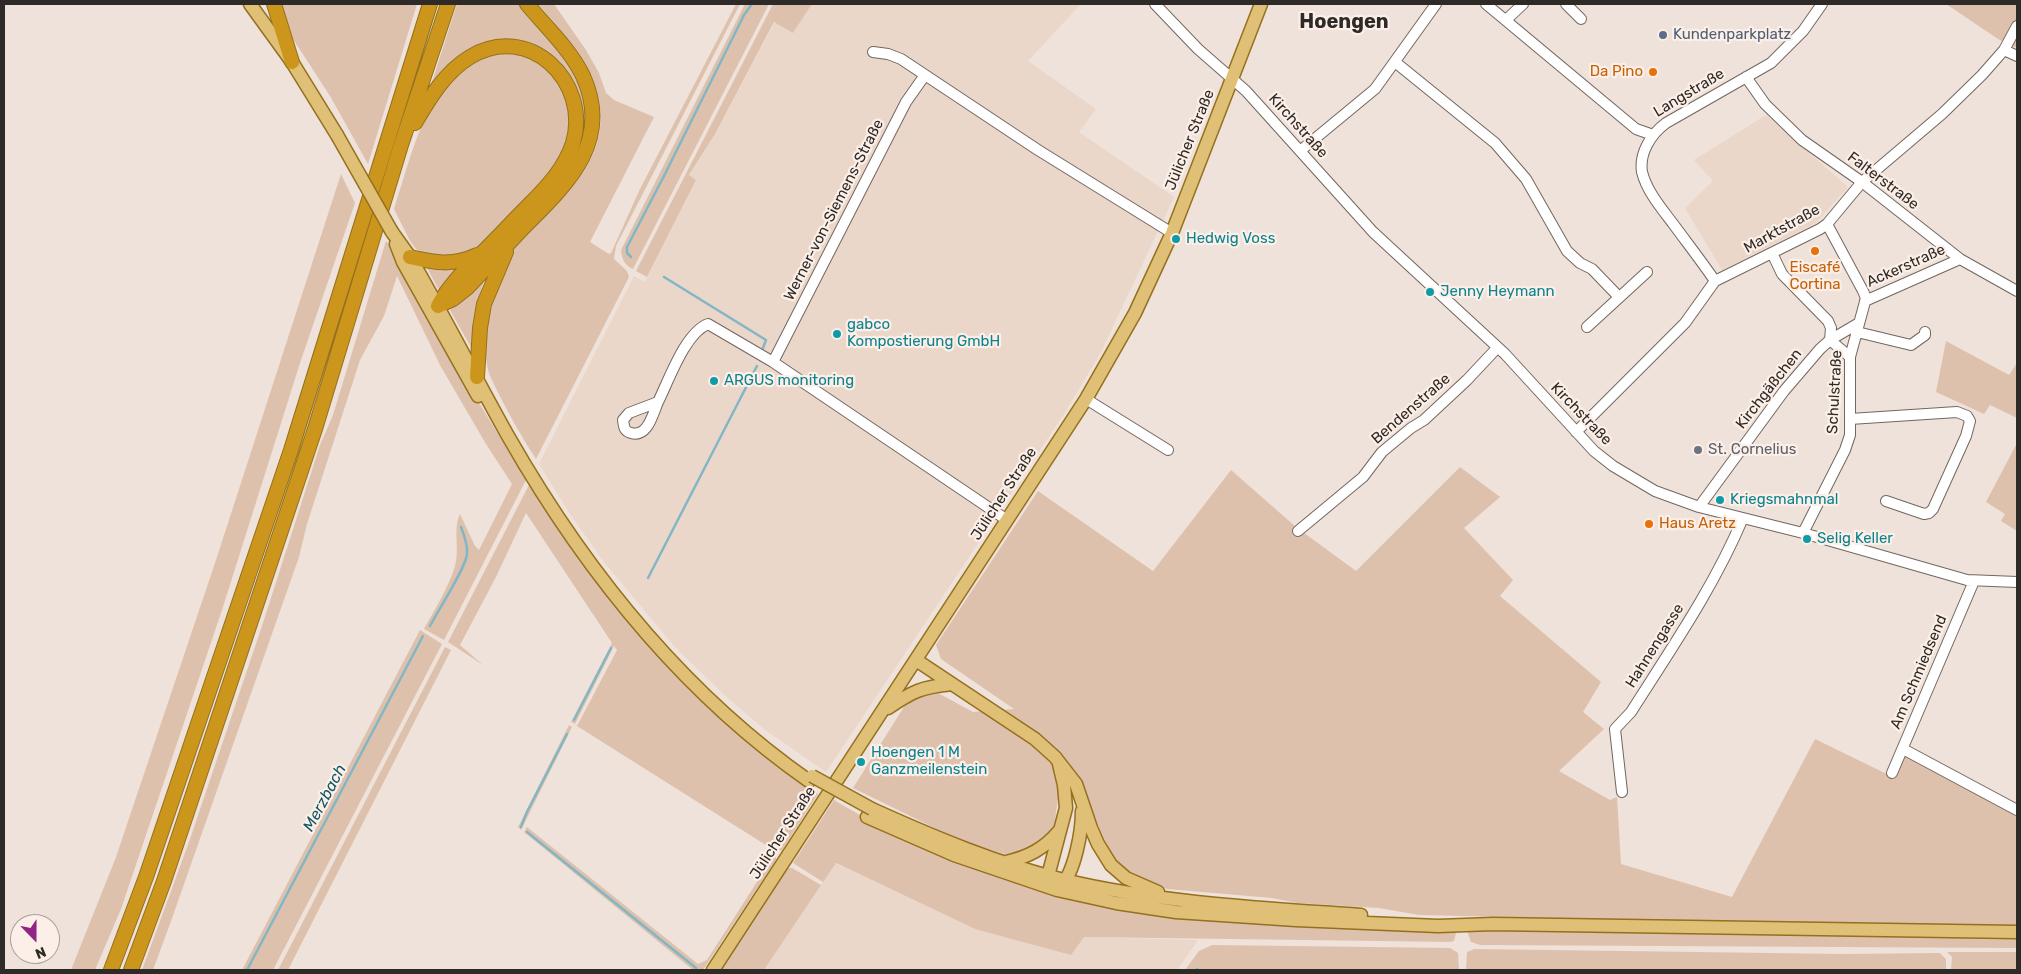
<!DOCTYPE html>
<meta charset="utf-8">
<style>
body{margin:0}
#map{position:relative;width:2021px;height:974px;overflow:hidden;background:#eee2da;font-family:Rubik,sans-serif}
canvas{display:block}
.frame{position:absolute;inset:0;border:5px solid #2e2a27;pointer-events:none}
.north{position:absolute;left:10px;top:914px;width:50px;height:50px;box-sizing:border-box;background:#fcefe7;border:1px solid #aaa09a;border-radius:50%;rotate:158deg;font-size:14px;font-weight:700;line-height:20px;text-align:center;color:#2e2a27}
.north::after{content:'';display:block;margin:auto;width:18px;height:22px;background:#922485;clip-path:polygon(50% 0,100% 100%,50% 72%,0 100%)}
</style>
<div id="map">
<canvas width="2021" height="974"></canvas>
<div class="frame"></div>
<div class="north">N</div>
</div>
<script>
const c = document.querySelector('canvas').getContext('2d');
c.lineJoin = 'round';
function paint(path, color) { c.fillStyle = color; c.fill(path, 'evenodd'); }
function strokePath(path, color, width, dash) { c.strokeStyle = color; c.lineWidth = width; c.lineCap = dash ? 'butt' : 'round'; c.setLineDash(dash || []); c.stroke(path); }
function drawText(font, color, halo, rows, align = 'center') {
  c.font = font + ' Rubik,sans-serif'; c.lineWidth = 4.5; c.setLineDash([]); c.textBaseline = 'middle'; c.strokeStyle = halo; c.fillStyle = color; for (const [text, x, y, turn = 0] of rows) {
    c.save(); c.translate(x, y); c.rotate((+turn || 0) * Math.PI / 180); c.textAlign = isNaN(turn) ? turn : align; if (halo) c.strokeText(text, 0, 0); c.fillText(text, 0, 0); c.restore();
  }
}
const built = new Path2D(`
 M 812,4 L 1081,4 L 1028,61 L 1096,109 L 1079,132 L 1174,197 L 1101,352 L 1066,411 L 826,772 L 765,730 L 721,692 L 675,647 L 604,562 L 570,514 L 539,464 L 634,276 L 645,282 L 696,180 L 689,176 L 715,134 L 775,22 L 793,33 Z
 M 1766,115 L 1848,187 L 1815,224 L 1722,270 L 1685,208 L 1713,181 L 1694,160 Z
 M 835,863 L 975,929 L 1084,937 L 1198,940 L 1177,970 L 764,970 Z`);
const green = new Path2D(`
 M 279,4 L 417,4 L 368,164 L 330,96 L 293,39 Z
 M 457,4 L 523,4 L 576,71 L 589,118 L 582,151 L 560,177 L 579,101 L 575,87 L 567,74 L 499,43 L 429,91 Z
 M 538,4 L 554,4 L 586,50 L 599,73 L 606,93 L 614,100 L 654,117 L 590,242 L 609,254 L 611,253 L 640,189 L 736,4 L 740,4 L 616,246 L 614,259 L 627,271 L 629,277 L 536,459 C 520,435 502,402 490,376 C 486,365 485,350 484,339 C 483,321 489,307 495,291 C 500,280 503,266 509,256 C 523,235 551,212 568,192 C 632,121 591,62 538,4 Z
 M 745,4 L 769,4 L 633,269 C 624,265 622,259 621,250 Z
 M 773,4 L 812,4 L 793,33 L 774,22 L 715,134 L 689,175 L 696,180 L 647,277 L 636,271 Z
 M 1946,4 L 2017,4 L 2017,48 L 1998,39 Z
 M 504,51 L 536,59 L 560,80 L 571,115 L 566,149 L 544,181 L 487,240 L 474,249 L 449,257 L 425,254 L 416,249 L 410,241 L 394,209 C 411,158 424,90 474,60 C 483,55 495,53 504,51 Z
 M 341,174 L 355,203 L 300,363 L 222,610 L 121,909 L 95,970 L 71,970 L 116,857 L 216,560 Z
 M 386,241 L 393,250 L 470,388 L 526,480 L 444,640 L 424,629 C 434,611 453,580 456,561 C 459,545 453,528 460,514 L 475,546 L 479,550 L 512,484 L 486,444 L 441,367 L 397,276 L 384,316 L 360,360 L 307,524 L 299,557 L 170,924 L 153,970 L 142,970 L 189,842 L 262,626 L 320,445 L 333,415 Z
 M 462,265 L 440,292 L 426,266 Z
 M 487,273 C 476,299 474,323 473,351 L 450,310 Z
 M 1946,341 L 2009,375 L 2017,363 L 2017,418 L 1990,405 L 1984,414 L 1936,392 Z
 M 2017,443 L 2017,531 L 2001,521 L 2005,514 L 1986,502 Z
 M 1460,467 L 1500,497 L 1464,528 L 1513,580 L 1500,596 L 1601,682 L 1583,712 L 1604,729 L 1559,771 L 1610,800 L 1617,797 L 1621,864 L 1732,897 L 1815,739 L 1895,778 L 1904,756 L 2017,815 L 2017,925 L 1815,924 L 1419,915 L 1379,908 L 1297,903 L 1272,898 L 1167,889 L 1137,879 L 1114,862 L 1075,771 L 1059,791 L 1054,827 L 1034,848 L 1007,855 L 957,839 L 853,788 L 907,702 L 923,693 L 938,693 L 973,712 L 1014,709 L 941,659 L 936,645 L 1038,491 L 1153,571 L 1231,470 L 1296,527 L 1356,571 Z
 M 529,485 L 576,554 L 647,643 L 789,771 L 813,788 L 818,794 L 782,850 L 777,852 L 577,726 L 617,650 L 614,646 L 575,724 L 571,722 L 612,643 L 526,513 L 496,577 L 460,645 L 483,665 L 448,642 Z
 M 420,630 L 442,644 L 273,970 L 242,970 Z
 M 445,647 L 451,650 L 288,970 L 278,970 Z
 M 569,725 L 572,727 L 521,830 L 518,827 Z
 M 834,800 C 911,847 994,877 1080,901 L 1457,929 L 1454,941 L 1450,942 L 1084,937 L 1071,955 L 975,929 L 836,863 L 823,882 L 793,863 Z
 M 527,827 L 698,964 L 707,960 L 771,860 L 770,854 L 776,857 L 776,860 L 703,970 L 693,970 L 524,832 Z
 M 788,868 L 792,868 L 821,885 L 764,970 L 720,970 Z
 M 1466,928 L 2017,937 L 2017,948 L 1480,945 L 1471,942 Z
 M 1212,945 L 1450,948 L 1458,953 L 1459,970 L 1185,970 L 1199,951 Z
 M 1474,949 L 1843,954 L 1940,953 L 1946,959 L 1946,970 L 1466,970 L 1467,952 Z
 M 1947,952 L 2017,952 L 2017,970 L 1951,970 L 1952,957 Z`);
const stream = new Path2D(`
 M 631,257 L 627,253 L 627,247 L 664,176 L 744,15 L 752,4
 M 664,277 L 766,340 L 763,348
 M 648,578 L 757,366
 M 430,626 C 438,610 465,570 467,554 C 468,545 464,535 461,527
 M 574,720 L 611,648
 M 521,827 L 527,812 L 567,734
 M 527,832 L 696,968
 M 247,970 L 423,636
 M 1197,970 L 1197,969`);
const minor = new Path2D(`
 M 1155,4 L 1198,49 L 1246,91 L 1373,232 L 1505,354 L 1594,451 L 1613,466 L 1655,491 L 1699,507 L 1803,533 L 1967,580 L 2017,582
 M 1486,4 L 1636,129 L 1653,135
 M 1566,4 L 1581,19
 M 1506,20 L 1523,4
 M 2004,50 L 2017,56
 M 873,52 L 888,54 L 901,59 L 1038,150 L 1172,233
 M 1395,62 L 1495,143 L 1526,179 L 1567,251 L 1580,263 L 1592,269 L 1619,297
 M 1746,77 L 1765,104 L 1802,140 L 1862,182 L 1960,259 L 2017,291
 M 1300,151 L 1375,89 L 1436,4
 M 1772,253 L 1782,274 L 1828,321 L 1831,328 L 1830,340 L 1850,357
 M 1715,281 C 1702,262 1688,244 1674,225 C 1662,209 1647,192 1642,172 C 1639,153 1651,134 1666,123 L 1771,63 L 1803,31 L 1822,4
 M 1865,301 L 1960,259
 M 1587,327 L 1647,272
 M 1857,332 L 1911,345 L 1925,335 L 1925,332
 M 773,362 L 906,102 L 925,75
 M 1086,399 L 1168,450
 M 658,402 C 653,413 648,438 631,433 C 624,431 624,427 623,420 L 629,413 L 658,402 C 669,380 685,333 708,324 L 773,362 L 1007,520
 M 1850,419 L 1957,412 L 1967,416 L 1970,421 L 1966,436 L 1933,509 L 1929,513 L 1924,514 L 1886,501
 M 1576,432 L 1685,323 L 1715,281 L 1820,229 L 1827,224 L 1862,182 L 1942,114 L 1982,75 L 2004,50 L 2017,26
 M 1699,507 L 1784,391 L 1820,349 L 1830,340 L 1859,323
 M 1298,531 L 1363,477 L 1382,452 L 1411,428 L 1424,420 L 1467,380 L 1497,348
 M 1803,533 L 1845,450 L 1850,435 L 1850,357 L 1866,298 L 1863,291 L 1827,224
 M 1903,749 L 2017,810
 M 1892,773 L 1974,581
 M 1622,792 L 1615,729 L 1631,712 C 1671,649 1714,587 1743,518`);
const major = new Path2D(`
 M 250,4 L 292,62 L 337,135
 M 392,232 L 410,257 C 444,316 475,377 508,436 C 584,569 683,693 809,781
 M 396,244 L 403,262 L 478,396
 M 916,660 L 1035,739 L 1055,757 L 1076,784 L 1091,828 L 1098,844 L 1111,865 L 1126,878 L 1158,892
 M 888,708 C 913,691 922,687 952,684
 M 872,809 C 934,837 998,864 1064,880 C 1161,903 1262,908 1361,915
 M 867,817 L 954,855 L 1057,890 L 1116,903 L 1176,912 L 1296,920 L 1438,926 L 1493,924 L 2017,932
 M 1006,862 C 1028,857 1044,849 1059,831
 M 1050,884 L 1048,876 L 1066,808 L 1064,785 L 1059,764
 M 1061,886 C 1075,871 1082,831 1082,811
 M 713,970 L 1086,399 L 1135,313 L 1172,233 L 1261,4`);
const highway = new Path2D(`
 M 274,4 L 292,62
 M 415,123 C 429,99 445,72 470,57 C 529,21 591,82 573,143 C 565,168 547,187 529,205 C 513,221 497,238 481,254 C 465,270 449,285 438,306
 M 410,257 C 435,263 453,266 477,255
 M 438,306 L 453,299 L 467,288 C 486,268 505,247 524,227 C 567,184 613,142 583,76 C 570,49 546,27 527,4
 M 477,377 L 480,328 L 484,304 L 506,252
 M 111,970 L 146,877 L 291,450 L 430,4
 M 131,970 L 164,881 L 315,429 L 401,145 L 448,4`);
const majorBridge = new Path2D(`
 M 337,135 L 392,232
 M 812,776 L 872,809`);
const markers = [
 [1663,35,5,"#5c6f8a"],
 [1653,72,5,"#e8710a"],
 [1176,239,5,"#0f9aa8"],
 [1815,251,5,"#e8710a"],
 [1430,292,5,"#0f9aa8"],
 [837,334,5,"#0f9aa8"],
 [714,381,5,"#0f9aa8"],
 [1698,450,5,"#6b7280"],
 [1720,500,5,"#0f9aa8"],
 [1649,524,5,"#e8710a"],
 [1807,539,5,"#0f9aa8"],
 [861,762,5,"#0f9aa8"]
];
const serviceNames = [
 ["Kundenparkplatz",1673,35]
];
const foodNames = [
 ["Da Pino",1643,72],
 ["Eiscafé",1815,268,"center"],
 ["Cortina",1815,285,"center"],
 ["Haus Aretz",1659,524,"left"]
];
const streetNames = [
 ["Langstraße",1689,93,-31],
 ["Kirchstraße",1298,126,48],
 ["Jülicher Straße",1190,140,-68],
 ["Falterstraße",1883,181,37],
 ["Werner-von-Siemens-Straße",834,210,-63],
 ["Marktstraße",1782,229,-29],
 ["Ackerstraße",1906,266,-24],
 ["Kirchgäßchen",1769,389,-52],
 ["Schulstraße",1835,392,-87],
 ["Bendenstraße",1411,409,-41],
 ["Kirchstraße",1581,414,46],
 ["Jülicher Straße",1004,494,-57],
 ["Hahnengasse",1655,646,-58],
 ["Am Schmiedsend",1919,672,-67],
 ["Jülicher Straße",783,833,-57]
];
const cultureNames = [
 ["Hedwig Voss",1186,239],
 ["Jenny Heymann",1440,292],
 ["gabco",847,325],
 ["Kompostierung GmbH",847,342],
 ["ARGUS monitoring",724,381],
 ["Kriegsmahnmal",1730,500],
 ["Selig Keller",1817,539],
 ["Hoengen 1 M",871,753],
 ["Ganzmeilenstein",871,770]
];
const worshipNames = [
 ["St. Cornelius",1708,450]
];
const waterNames = [
 ["Merzbach",325,798,-62]
];
const districtNames = [
 ["Hoengen",1344,22]
];
paint(built, '#ead7ca');
paint(green, '#dec1ad');
strokePath(stream, '#83b6c5', 2.5);
strokePath(minor, '#726760', 12);
strokePath(major, '#94701f', 15);
strokePath(highway, '#94701f', 16);
strokePath(minor, '#fff', 10);
strokePath(major, '#e0c076', 12);
strokePath(highway, '#cb961b', 14);
strokePath(majorBridge, '#94701f', 15, []);
strokePath(majorBridge, '#e0c076', 12);
for (const [x, y, r, color] of markers) { const dot = new Path2D(); dot.arc(x, y, r, 0, 2 * Math.PI); c.fillStyle = color; c.fill(dot); strokePath(dot, '#fcefe7', 2); }
drawText('15px', '#4e5e75', '#fcefe7', serviceNames, 'left');
drawText('15px', '#c56008', '#fcefe7', foodNames, 'right');
drawText('15px', '#2e2a27', '#fcefe7', streetNames);
drawText('15px', '#0d838f', '#fcefe7', cultureNames, 'left');
drawText('15px', '#5b616d', '#fcefe7', worshipNames, 'left');
drawText('italic 16px', '#115868', '#fcefe7', waterNames);
drawText('bold 20px', '#2e2a27', '#fcefe7', districtNames);
</script>
